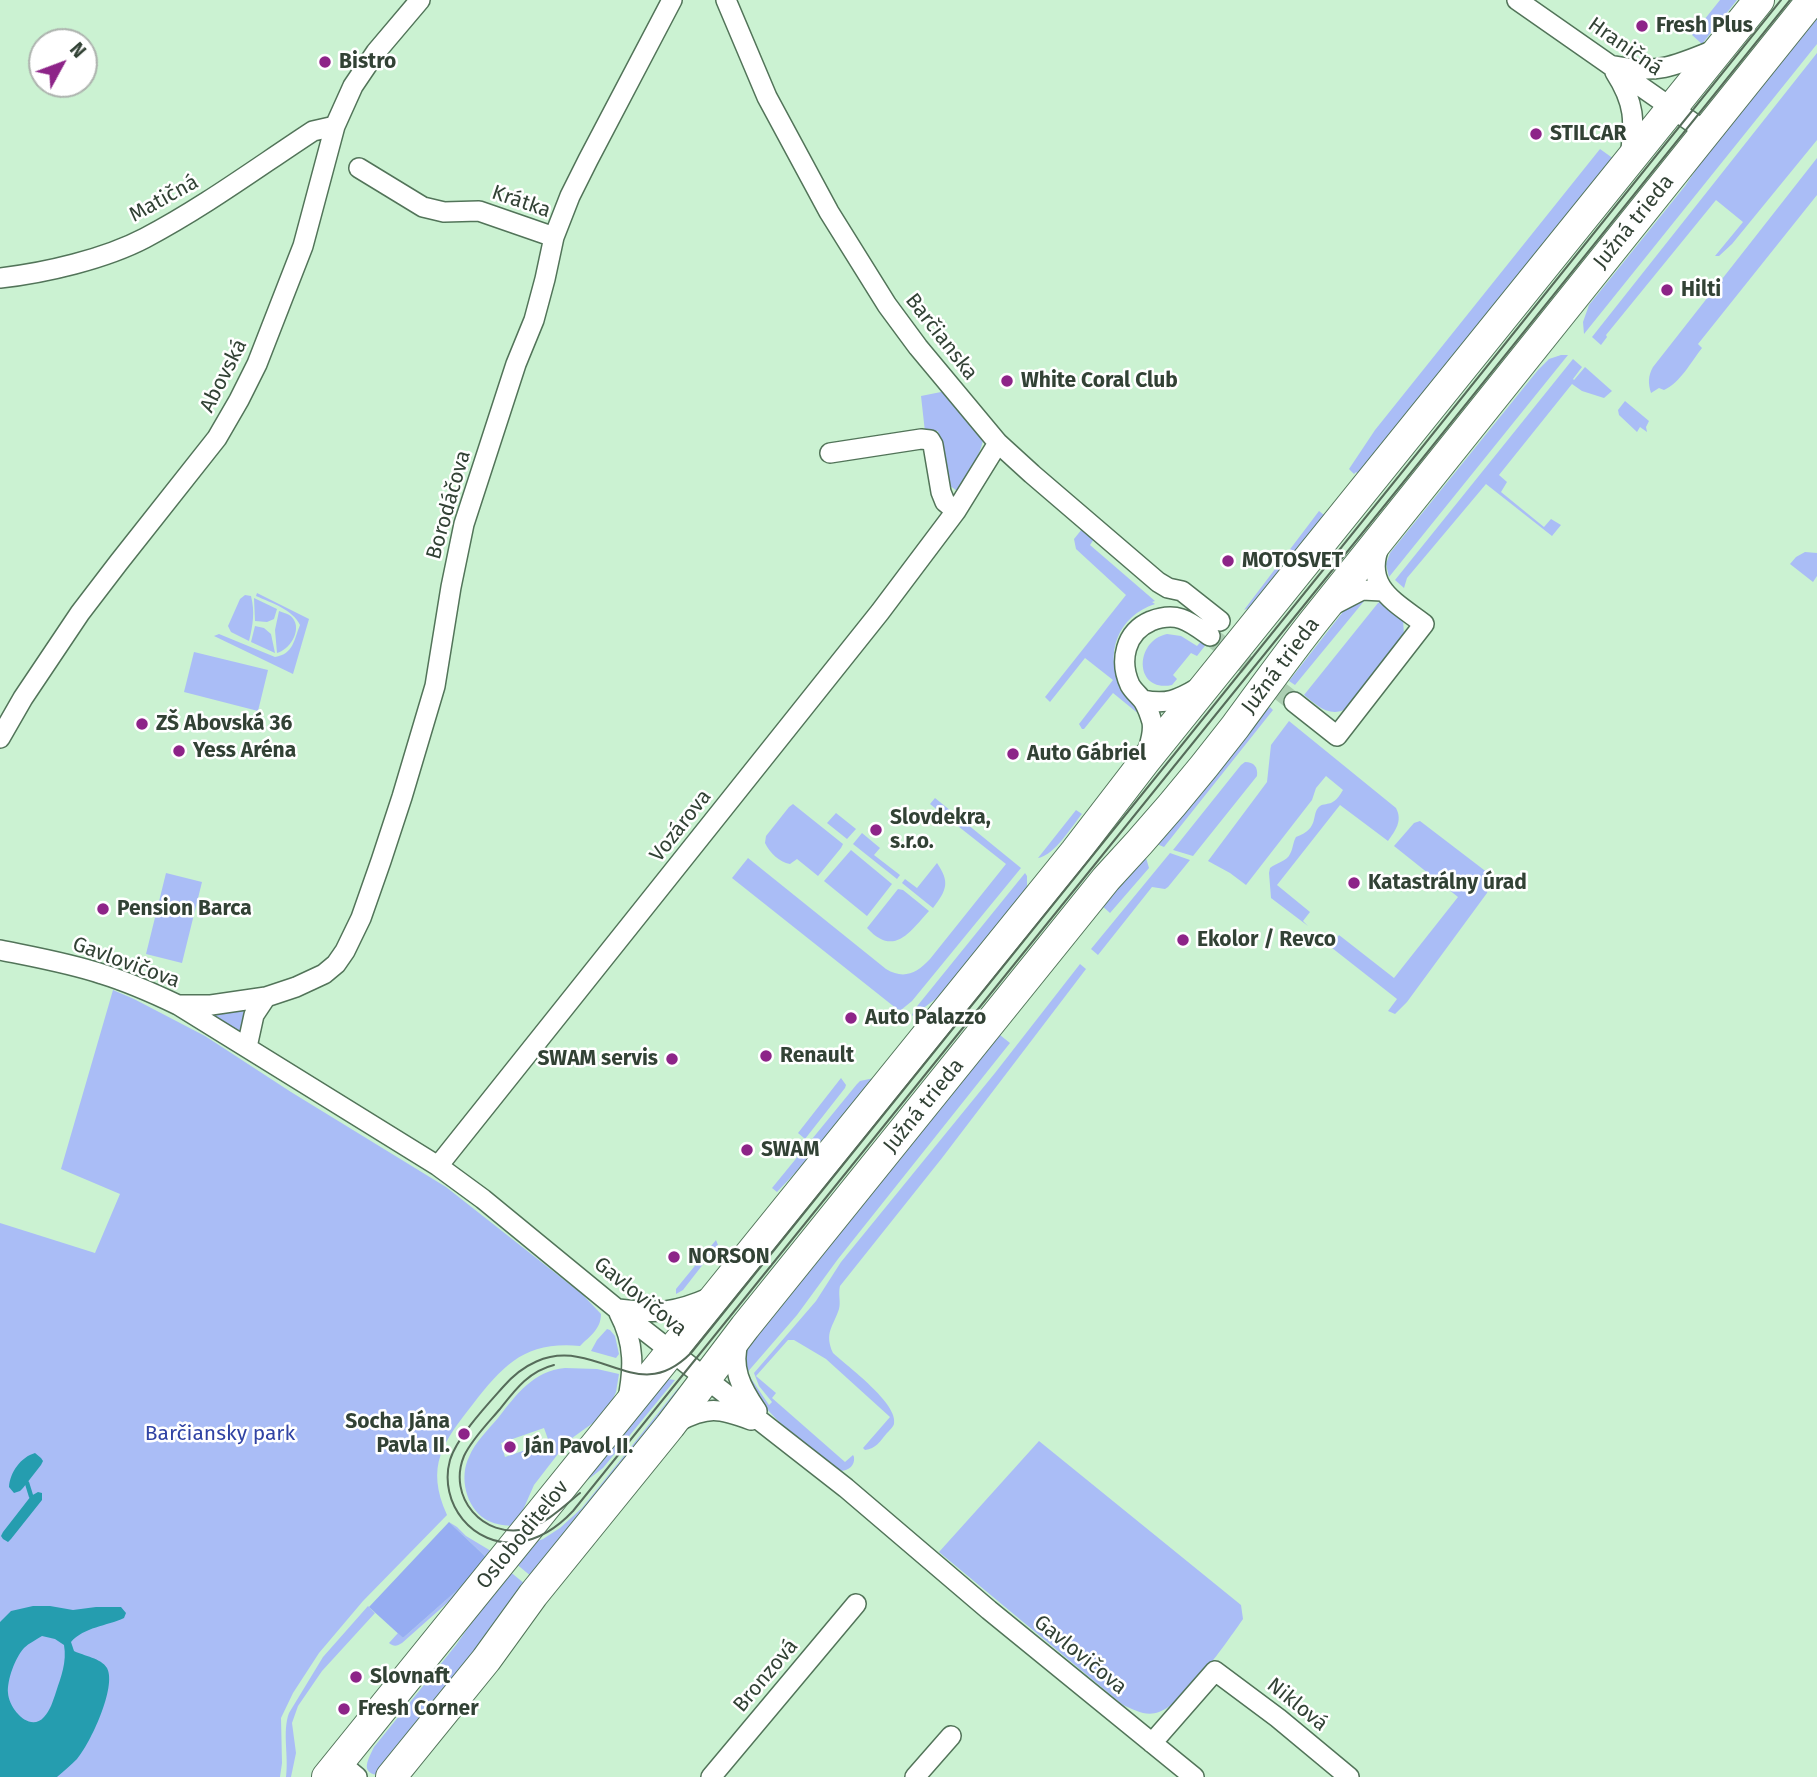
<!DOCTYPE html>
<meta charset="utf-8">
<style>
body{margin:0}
#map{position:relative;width:1817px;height:1777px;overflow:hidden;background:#cbf2d2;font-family:"Fira Sans",sans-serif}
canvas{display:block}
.north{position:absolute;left:28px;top:28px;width:70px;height:70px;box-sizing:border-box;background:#fff;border:2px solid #adb3ae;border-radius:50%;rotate:49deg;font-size:19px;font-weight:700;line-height:28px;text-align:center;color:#324235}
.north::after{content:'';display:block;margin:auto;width:24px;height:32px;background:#8d2488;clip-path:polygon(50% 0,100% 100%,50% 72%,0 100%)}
</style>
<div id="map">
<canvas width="1817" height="1777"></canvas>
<div class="north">N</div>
</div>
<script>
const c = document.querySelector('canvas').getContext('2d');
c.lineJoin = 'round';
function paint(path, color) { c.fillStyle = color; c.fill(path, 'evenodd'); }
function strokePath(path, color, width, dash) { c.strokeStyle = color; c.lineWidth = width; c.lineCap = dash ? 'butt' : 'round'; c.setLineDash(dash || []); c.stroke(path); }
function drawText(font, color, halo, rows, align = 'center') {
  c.font = font + ' "Fira Sans",sans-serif'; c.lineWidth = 5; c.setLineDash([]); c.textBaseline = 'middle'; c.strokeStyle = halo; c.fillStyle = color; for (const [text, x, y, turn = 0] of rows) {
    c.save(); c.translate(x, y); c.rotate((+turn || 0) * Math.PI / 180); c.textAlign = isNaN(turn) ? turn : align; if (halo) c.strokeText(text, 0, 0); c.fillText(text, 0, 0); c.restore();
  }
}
const green = new Path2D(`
 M 1720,0 L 1737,0 L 1702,44 L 1692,35 Z
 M 1817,7 L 1817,44 L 1584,334 L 1583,322 L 1589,305 L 1685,186 L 1718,137 Z
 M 1817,53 L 1817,140 L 1732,244 L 1719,256 L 1715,256 L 1743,222 L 1716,200 L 1606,335 L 1607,337 L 1601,345 L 1592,337 Z
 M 1600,149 L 1614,159 L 1358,474 L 1356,472 L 1354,474 L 1349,469 L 1375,430 Z
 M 1817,158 L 1817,195 L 1698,344 L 1702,348 C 1691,362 1680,383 1664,390 L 1659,388 L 1651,393 C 1648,383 1648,376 1653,367 Z
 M 1561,355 L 1568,355 L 1389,577 L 1386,564 L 1390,553 L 1538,370 L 1549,359 Z
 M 1573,359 L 1582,367 L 1573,379 L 1574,380 L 1585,367 L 1612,391 L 1604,398 L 1582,391 L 1572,384 L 1499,475 L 1507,482 L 1501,492 L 1544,527 L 1551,519 L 1561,525 L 1552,536 L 1486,484 L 1407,578 L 1404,588 L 1395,580 Z
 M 946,391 L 984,437 C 979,458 969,474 957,491 L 945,482 L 938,431 L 925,432 L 921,396 Z
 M 1625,401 L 1649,421 L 1646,427 L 1647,432 L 1640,427 L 1637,432 L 1619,415 L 1618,410 Z
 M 1319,511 L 1324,515 L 1249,608 L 1244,610 Z
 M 1082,529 L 1094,539 L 1090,545 L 1155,601 L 1152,602 L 1155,604 C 1118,616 1103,654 1122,689 C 1127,698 1138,705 1140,715 L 1113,693 L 1084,729 L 1082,729 L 1079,724 L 1113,680 L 1085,658 L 1050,702 L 1045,697 L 1126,595 L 1076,549 L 1074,539 Z
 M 1805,552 L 1817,553 L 1817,576 L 1813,582 L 1790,564 L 1796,557 Z
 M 257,593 L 309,619 L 293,674 L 214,636 L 219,634 L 275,657 C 294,654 294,639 300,625 C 293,610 272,603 256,596 Z
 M 245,595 L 251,596 C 255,612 253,625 249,641 L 231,632 L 228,626 L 240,599 Z
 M 1366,596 L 1365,600 L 1295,685 L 1289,681 L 1346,608 Z
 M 254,598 L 277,609 L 274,619 L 267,622 L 255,621 Z
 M 1381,601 L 1403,620 L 1404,634 L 1401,641 L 1346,709 C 1329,718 1317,705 1304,695 L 1378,603 Z
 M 279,611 C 284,613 291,614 294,620 C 301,632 289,650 277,653 L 275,630 Z
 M 255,626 L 264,628 L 271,634 L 275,653 L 251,642 Z
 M 1167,634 L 1181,636 L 1197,646 L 1203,639 L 1208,642 L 1197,656 L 1191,653 L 1173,675 L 1177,679 L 1172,685 C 1134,693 1134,641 1167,634 Z
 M 194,652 L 268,670 L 258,711 L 184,692 Z
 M 1270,707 L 1273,710 L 1164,847 L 1152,842 L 1226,751 Z
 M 1289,721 L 1396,808 C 1403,821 1395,831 1388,841 L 1340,805 L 1277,885 L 1310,912 L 1303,921 L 1308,926 L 1271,898 L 1269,873 L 1270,868 C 1276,863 1287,861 1290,854 C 1293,849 1293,842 1296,837 C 1321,828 1310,814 1320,806 C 1323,804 1329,804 1331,803 C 1337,800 1340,795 1343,790 L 1326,776 L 1316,788 L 1312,800 L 1246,885 L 1230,873 L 1208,861 L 1267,782 L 1271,745 Z
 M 1245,762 C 1254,762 1258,767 1257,776 L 1193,856 L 1173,850 L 1241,765 Z
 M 935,798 L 1021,868 L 912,1001 L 901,1010 L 897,1009 L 732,878 L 748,858 L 886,969 C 904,980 917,973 930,959 L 1006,864 L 930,804 Z
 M 793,804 L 843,844 L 841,848 L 818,876 L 797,859 L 790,864 C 779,862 770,853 765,843 L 766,836 L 789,807 Z
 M 1076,810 L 1082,814 C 1071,827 1055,855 1038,858 Z
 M 836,813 L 856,829 L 847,839 L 827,823 Z
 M 1420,821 L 1488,873 L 1491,879 L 1487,893 L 1407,1002 L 1395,1014 L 1388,1011 L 1397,999 L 1327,944 L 1328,942 L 1332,944 L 1339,935 L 1394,978 L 1458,897 L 1394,846 L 1414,823 Z
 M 862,833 L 880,848 L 874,855 L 900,875 L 897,879 L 853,844 Z
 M 851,850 L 892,884 L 867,916 L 824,881 Z
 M 1144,851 L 1149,868 L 1110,913 L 1099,903 Z
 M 1170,853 L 1190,860 L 1168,887 L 1165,889 L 1152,887 L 1098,955 L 1091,949 Z
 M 937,863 C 950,882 947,890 933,908 L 902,883 L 905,879 L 917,888 Z
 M 166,873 L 202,882 L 182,963 L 146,954 Z
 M 1025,873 L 1027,876 L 1027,886 L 1009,917 L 946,991 L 913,1016 L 912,1015 L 914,1010 Z
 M 898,889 L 903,890 L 929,911 C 909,933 894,957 867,928 Z
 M 1080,964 L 1086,969 L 942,1158 L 840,1286 C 838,1294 841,1302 839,1309 C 833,1327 824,1333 833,1353 C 847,1366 899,1404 894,1424 C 893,1427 889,1431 887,1433 C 880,1441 876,1449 865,1450 L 863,1448 L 890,1417 L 826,1359 L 794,1340 L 788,1340 L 756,1376 L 776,1393 L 772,1398 L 845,1462 L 853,1455 L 854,1457 C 855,1466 849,1470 841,1471 C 806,1446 769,1418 746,1382 L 750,1377 L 769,1405 L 772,1402 L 759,1386 L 754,1373 L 816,1301 L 841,1262 L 995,1073 Z
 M 113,990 L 134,999 L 205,1036 L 291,1092 L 446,1187 L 582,1294 L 601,1314 C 601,1329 590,1336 580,1346 C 526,1341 504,1364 473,1404 C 443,1442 425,1466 447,1515 L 363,1601 L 319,1653 L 293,1693 L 281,1718 L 282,1763 L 280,1777 L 0,1777 L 0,1223 L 95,1253 L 120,1194 L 61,1169 Z
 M 244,1008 L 243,1036 L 213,1016 Z
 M 995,1031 L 1010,1043 L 838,1259 L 797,1315 L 745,1375 L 745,1359 L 750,1339 Z
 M 841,1078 L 846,1085 L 845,1088 L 805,1139 L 798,1133 Z
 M 874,1078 L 848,1117 L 777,1192 L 772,1188 L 857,1084 L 860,1081 Z
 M 716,1240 L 718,1245 L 683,1290 L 676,1294 L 676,1289 Z
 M 607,1329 L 610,1330 L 615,1336 L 619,1354 L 616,1358 L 591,1351 L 597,1340 Z
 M 565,1368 L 597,1369 L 619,1374 L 616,1392 L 609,1407 L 597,1420 L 568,1441 L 534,1485 L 519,1519 L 511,1526 C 502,1525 493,1524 485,1519 C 466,1507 459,1477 469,1457 C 475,1442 488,1430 498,1418 C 516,1395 533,1371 565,1368 ZM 544,1428 L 549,1442 L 505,1457 L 501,1443 Z
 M 667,1379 L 675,1380 L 603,1468 L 568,1495 Z
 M 679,1387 L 677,1396 L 532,1577 L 514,1562 L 535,1542 L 543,1539 L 560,1528 L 582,1508 Z
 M 1039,1441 L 1241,1605 L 1243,1619 C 1227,1642 1185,1703 1159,1712 C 1146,1717 1135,1710 1123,1705 L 939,1552 Z
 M 449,1522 L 457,1527 L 466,1536 L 491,1551 L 493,1553 L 473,1580 L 402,1643 C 397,1646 394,1647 389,1643 L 398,1633 L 403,1638 L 470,1579 L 488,1559 Z
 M 508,1570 L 525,1584 L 475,1658 L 378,1775 C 359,1773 369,1758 374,1747 L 456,1645 Z
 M 368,1606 L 375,1613 L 322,1671 L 298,1706 L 292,1723 L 296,1753 L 291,1777 L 286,1777 C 289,1756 282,1732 289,1713 L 323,1657 Z`);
const forest = new Path2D(`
 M 449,1522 L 488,1559 L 470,1579 L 403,1638 L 369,1607 Z`);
const water = new Path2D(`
 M 35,1453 L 41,1458 L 43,1461 L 41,1465 L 23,1488 L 20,1491 L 14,1493 L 9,1487 C 10,1472 21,1457 35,1453 Z
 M 38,1492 L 42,1493 L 42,1500 L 11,1539 L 8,1542 L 3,1539 L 1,1536 L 3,1532 L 31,1496 Z
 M 33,1606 L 50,1606 L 73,1610 L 96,1607 L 121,1607 L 126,1613 L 124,1618 C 107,1626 84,1627 71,1642 L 74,1651 C 84,1656 101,1658 107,1668 C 117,1687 90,1744 77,1759 C 71,1765 64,1771 57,1777 L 0,1777 L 0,1622 L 11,1611 ZM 42,1636 L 55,1639 L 64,1645 C 67,1662 61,1677 56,1692 C 53,1701 50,1711 44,1717 C 30,1733 9,1709 8,1693 C 7,1680 15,1658 24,1648 C 29,1643 36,1640 42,1636 Z`);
const stream = new Path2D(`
 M 27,1483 L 31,1496`);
const streetTunnel = new Path2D(`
 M 1210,636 L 1294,702`);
const street = new Path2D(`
 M 726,0 L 767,97 L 829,212 L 887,305 L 918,347 L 998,443 L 1032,474 L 1158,582 L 1168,588 L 1182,591 L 1220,621
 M 1517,0 L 1706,132
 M 1615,66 C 1658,74 1675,66 1714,50
 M 1615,72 C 1635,103 1635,121 1630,157
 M 359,168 L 423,207 L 444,212 L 479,211 L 554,237
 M 0,278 C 45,273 105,259 145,238 C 204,207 258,167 313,131 L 335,126
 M 830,453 L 921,439 L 930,440 L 933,445 L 941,492 L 945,502 L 956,511
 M 1335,604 L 1362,590 L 1382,591
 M 1143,700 C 1166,705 1178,700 1198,688
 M 1294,702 L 1337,736 L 1424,624 C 1397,603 1362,587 1380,545
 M 0,738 L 23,698 L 80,613 L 119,562 L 217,438 L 239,400 L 257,364 L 303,246 L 335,126 L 353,86 L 376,52 L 420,0
 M 1147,753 C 1150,743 1154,733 1152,722 C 1150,715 1147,707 1144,702 C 1140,696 1134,692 1130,685 C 1119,661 1125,632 1151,621 C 1177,611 1189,621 1210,636
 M 0,950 C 34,957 69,963 102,974 C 128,982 153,993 178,1005 L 438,1166 L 483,1199 L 617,1309 L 846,1488 L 989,1610 L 1194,1777
 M 179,1005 L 211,1005 L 266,997 L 296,987 L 324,974 L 336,964 L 345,951 L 361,918 L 381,861 L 402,797 L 435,686 L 451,587 L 464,524 L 516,364 L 534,320 L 545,279 L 554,237 L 570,196 L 588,160 L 672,0
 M 247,1047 L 254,1015 L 266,997
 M 438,1166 L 880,612 L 956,511 L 998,443
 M 618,1309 C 657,1314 675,1313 711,1297
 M 619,1313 C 635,1343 634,1370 627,1403
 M 739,1339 C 730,1367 741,1388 757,1411
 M 677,1422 C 708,1406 719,1408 751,1420
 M 1152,1743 L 1215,1671 L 1278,1718 L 1349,1777
 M 339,1762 L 357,1777
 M 711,1777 L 856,1604
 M 915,1777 L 951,1736`);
const primary = new Path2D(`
 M 327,1777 L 1075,852 L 1145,761 L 1759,0
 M 391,1777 L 486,1660 L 533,1595 L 670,1426 L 745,1327 L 1106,879 C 1152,830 1195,779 1235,727 C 1263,689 1290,651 1319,615 L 1812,0`);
const tram = new Path2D(`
 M 1781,0 L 1407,466 L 691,1353 C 650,1394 622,1365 578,1357 C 548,1351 522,1365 503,1387 C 487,1405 457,1437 450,1460 C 438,1503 473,1548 519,1542 C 541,1539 558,1527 573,1511 L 1414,469 L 1790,0
 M 554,1365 C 529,1371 515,1390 500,1409 C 488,1423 472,1439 464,1456 C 447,1497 483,1539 526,1529 C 546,1524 564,1506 580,1493`);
const markers = [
 [1642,26,7,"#8d2488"],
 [325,62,7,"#8d2488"],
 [1536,134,7,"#8d2488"],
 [1667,290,7,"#8d2488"],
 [1007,381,7,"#8d2488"],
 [1228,561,7,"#8d2488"],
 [142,724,7,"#8d2488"],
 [179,751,7,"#8d2488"],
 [1013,754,7,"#8d2488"],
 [876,830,7,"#8d2488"],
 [1354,883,7,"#8d2488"],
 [103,909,7,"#8d2488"],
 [1183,940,7,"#8d2488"],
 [851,1018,7,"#8d2488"],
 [766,1056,7,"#8d2488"],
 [672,1059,7,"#8d2488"],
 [747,1150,7,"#8d2488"],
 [674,1257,7,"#8d2488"],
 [464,1434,7,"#8d2488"],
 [510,1447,7,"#8d2488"],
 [356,1677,7,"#8d2488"],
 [344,1709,7,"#8d2488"]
];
const poiNames = [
 ["Fresh Plus",1656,26],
 ["Bistro",339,62],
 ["STILCAR",1550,134],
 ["Hilti",1681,290],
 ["White Coral Club",1021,381],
 ["MOTOSVET",1242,561],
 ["ZŠ Abovská 36",156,724],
 ["Yess Aréna",193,751],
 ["Auto Gábriel",1027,754],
 ["Slovdekra,",890,818],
 ["s.r.o.",890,842],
 ["Katastrálny úrad",1368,883],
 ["Pension Barca",117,909],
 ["Ekolor / Revco",1197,940],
 ["Auto Palazzo",865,1018],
 ["Renault",780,1056],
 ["SWAM servis",658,1059,"right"],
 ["SWAM",761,1150],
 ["NORSON",688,1257],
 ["Socha Jána",450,1422,"right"],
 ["Pavla II.",450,1446,"right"],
 ["Ján Pavol II.",524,1447],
 ["Slovnaft",370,1677],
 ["Fresh Corner",358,1709]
];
const streetNames = [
 ["Hraničná",1625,47,35],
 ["Matičná",164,199,-29],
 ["Krátka",521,202,19],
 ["Južná trieda",1634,222,-51],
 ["Barčianska",941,337,52],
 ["Abovská",224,376,-63],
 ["Borodáčova",449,505,-74],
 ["Južná trieda",1281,666,-53],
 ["Vozárova",681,826,-52],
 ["Gavlovičova",126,963,20],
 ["Južná trieda",924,1106,-51],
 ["Gavlovičova",640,1297,39],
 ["Osloboditeľov",523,1535,-51],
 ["Gavlovičova",1080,1655,39],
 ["Bronzová",766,1676,-50],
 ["Niklová",1297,1705,39]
];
const parkNames = [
 ["Barčiansky park",220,1434]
];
paint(green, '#aabdf6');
paint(forest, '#96adf2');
paint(water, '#259daf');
strokePath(stream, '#259daf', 4.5);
strokePath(streetTunnel, '#accfb3', 19, [19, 10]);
strokePath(street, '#527459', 22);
strokePath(primary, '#527459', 32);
strokePath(street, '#fff', 19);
strokePath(primary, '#fff', 30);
strokePath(tram, '#566c5a', 2);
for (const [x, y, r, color] of markers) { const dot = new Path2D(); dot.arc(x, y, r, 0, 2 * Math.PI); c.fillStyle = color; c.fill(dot); strokePath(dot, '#fff', 2.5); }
drawText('bold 21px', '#324235', '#fff', poiNames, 'left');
drawText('21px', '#324235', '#fff', streetNames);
drawText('21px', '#3043a4', '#fff', parkNames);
</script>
